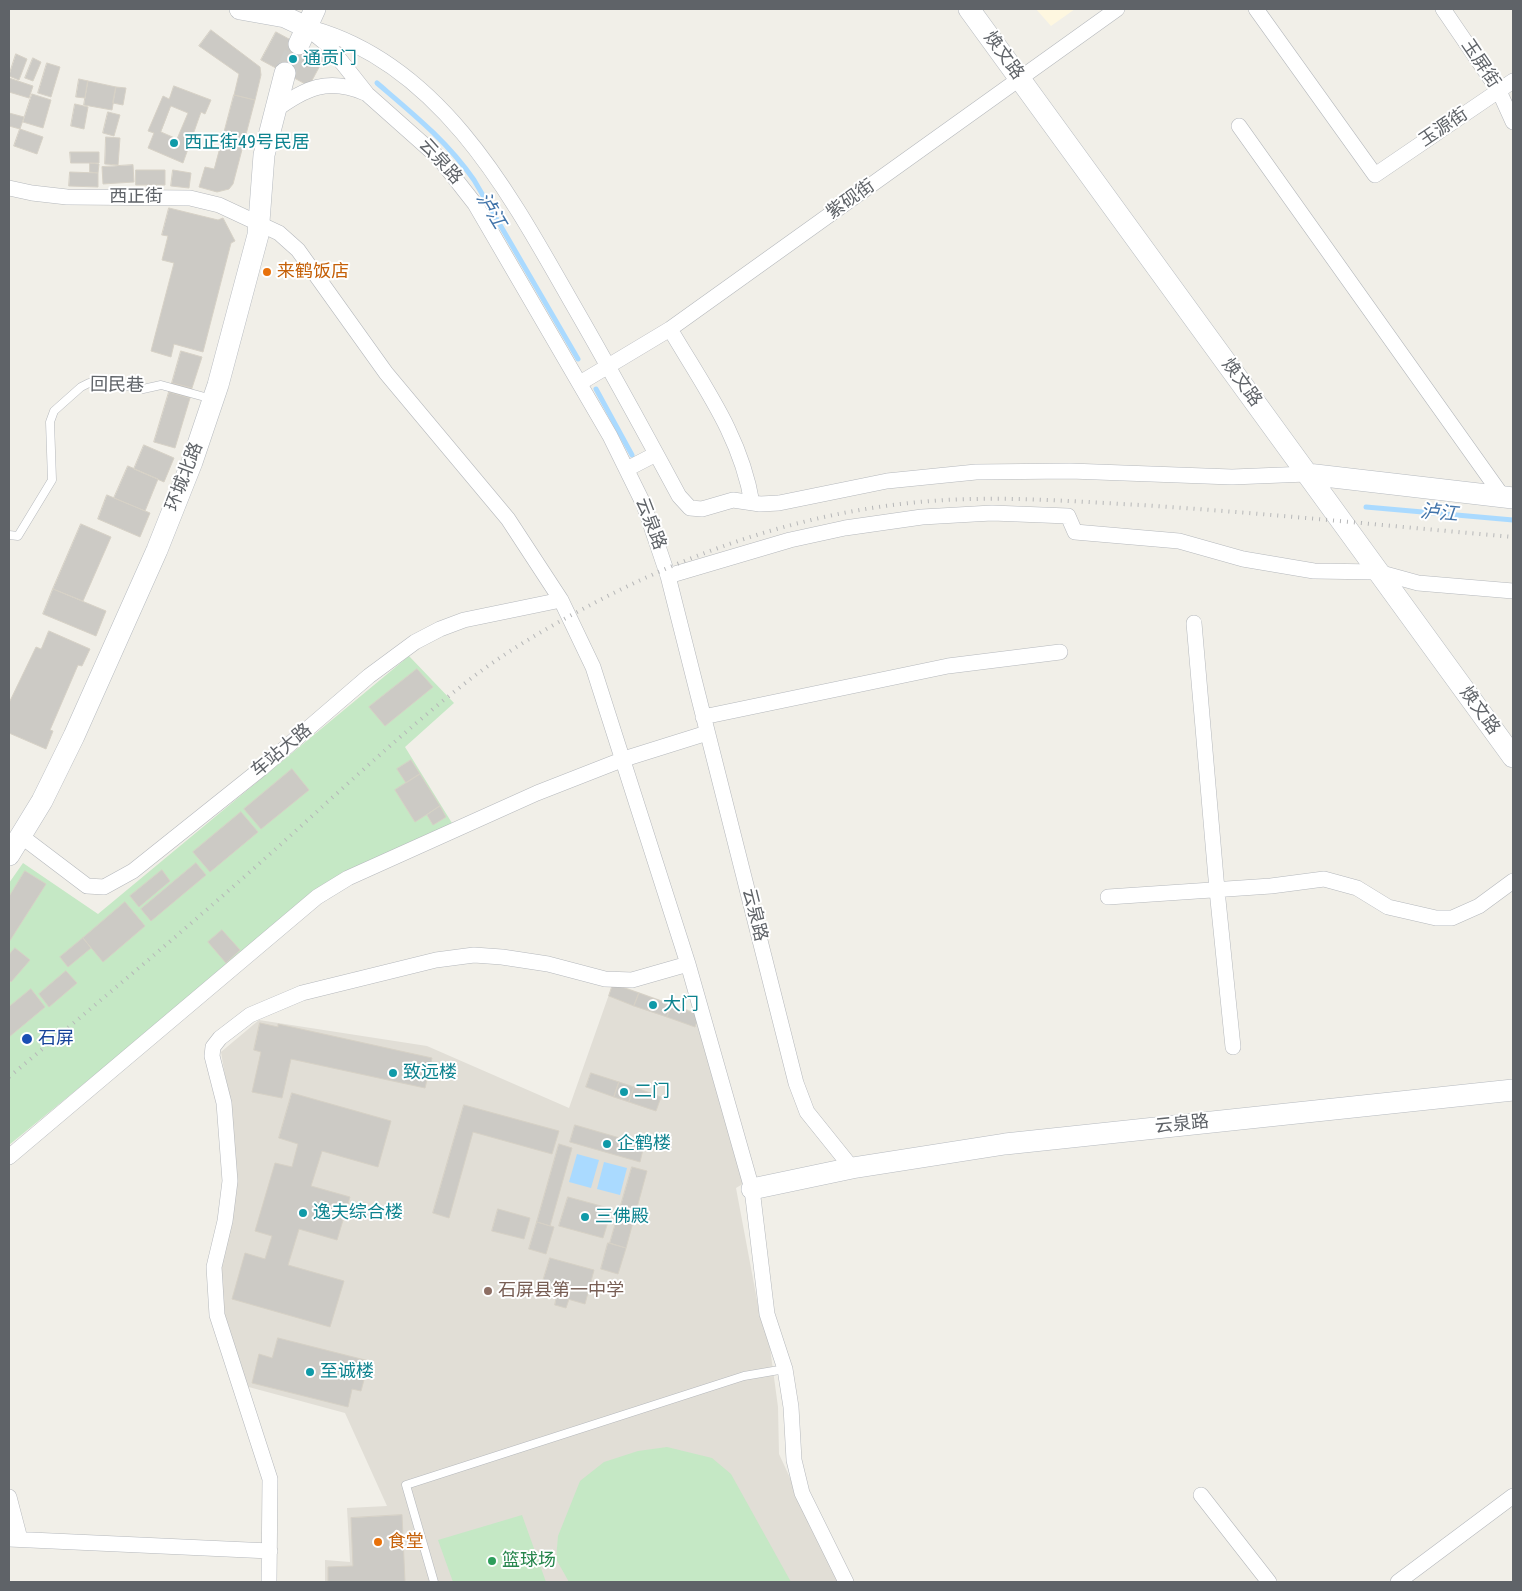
<!DOCTYPE html>
<meta charset="utf-8">
<style>
body{margin:0}
#map{position:relative;width:1522px;height:1591px;overflow:hidden;background:#f1efe8;font-family:"Roboto Condensed",sans-serif}
canvas{display:block}
.frame{position:absolute;inset:0;border:10px solid #5f6368;pointer-events:none}
</style>
<div id="map">
<canvas width="1522" height="1591"></canvas>
<div class="frame"></div>
</div>
<script>
const c = document.querySelector('canvas').getContext('2d');
c.lineJoin = 'round';
function paint(path, color) { c.fillStyle = color; c.fill(path, 'evenodd'); }
function strokePath(path, color, width, dash) { c.strokeStyle = color; c.lineWidth = width; c.lineCap = dash ? 'butt' : 'round'; c.setLineDash(dash || []); c.stroke(path); }
function drawText(font, color, halo, rows, align = 'center') {
  c.font = font + ' "Roboto Condensed","Noto Sans SC",sans-serif'; c.lineWidth = 4; c.setLineDash([]); c.textBaseline = 'middle'; c.strokeStyle = halo; c.fillStyle = color; for (const [text, x, y, turn = 0] of rows) {
    c.save(); c.translate(x, y); c.rotate((+turn || 0) * Math.PI / 180); c.textAlign = isNaN(turn) ? turn : align; if (halo) c.strokeText(text, 0, 0); c.fillText(text, 0, 0); c.restore();
  }
}
const commercial = new Path2D(`
 M 1036,9 L 1075,9 L 1051,26 Z`);
const education = new Path2D(`
 M 613,983 L 700,1014 L 746,1182 L 736,1188 L 760,1316 L 768,1333 L 778,1407 L 779,1454 L 838,1582 L 325,1582 L 325,1560 L 350,1562 L 347,1508 L 387,1506 L 345,1413 L 245,1386 L 224,1313 L 218,1269 L 229,1100 L 221,1052 L 259,1020 L 427,1046 L 569,1108 Z`);
const green = new Path2D(`
 M 409,656 L 454,703 L 405,747 L 460,836 L 309,896 L 223,970 L 9,1145 L 9,883 L 23,863 L 98,914 Z
 M 667,1447 L 712,1458 L 731,1474 L 791,1582 L 569,1582 L 556,1559 L 558,1536 L 580,1481 L 604,1462 L 638,1451 Z
 M 522,1515 L 546,1582 L 453,1582 L 438,1540 Z`);
const water = new Path2D(`
 M 577,1154 L 599,1160 L 591,1188 L 569,1182 Z
 M 604,1162 L 627,1168 L 620,1195 L 597,1189 Z`);
const stream = new Path2D(`
 M 377,83 C 412,113 447,141 474,180 L 578,359
 M 596,389 L 632,455
 M 1366,507 L 1513,520`);
const building = new Path2D(`
 M 211,30 L 260,67 L 261,75 L 255,100 L 234,95 L 239,74 L 199,46 Z
 M 276,32 L 324,58 L 309,86 L 261,60 Z
 M 16,54 L 27,59 L 19,80 L 9,76 Z
 M 33,58 L 41,62 L 33,81 L 25,78 Z
 M 47,63 L 60,67 L 51,97 L 38,93 Z
 M 9,78 L 33,86 L 29,98 L 9,92 Z
 M 79,79 L 88,81 L 85,98 L 76,97 Z
 M 88,81 L 116,87 L 112,110 L 84,105 Z
 M 174,86 L 211,100 L 205,114 L 201,112 L 183,163 L 148,148 L 154,133 L 148,131 L 163,96 L 169,99 ZM 171,106 L 188,113 L 177,139 L 161,132 Z
 M 116,87 L 126,88 L 123,105 L 113,103 Z
 M 32,94 L 51,100 L 43,128 L 23,122 Z
 M 234,95 L 255,100 L 233,184 L 229,189 L 217,192 L 199,187 L 205,167 L 214,169 Z
 M 75,104 L 88,107 L 84,129 L 71,126 Z
 M 108,112 L 120,115 L 114,136 L 103,133 Z
 M 9,113 L 24,117 L 20,129 L 9,126 Z
 M 20,129 L 43,137 L 37,154 L 14,146 Z
 M 106,137 L 120,138 L 118,165 L 105,164 Z
 M 70,152 L 99,152 L 99,163 L 71,163 Z
 M 90,163 L 99,164 L 98,173 L 90,172 Z
 M 133,165 L 134,182 L 103,184 L 102,167 Z
 M 136,170 L 165,170 L 165,185 L 136,185 Z
 M 173,170 L 191,173 L 189,188 L 171,186 Z
 M 70,172 L 98,173 L 98,187 L 69,186 Z
 M 169,208 L 218,220 L 223,218 L 235,241 L 231,243 L 203,352 L 174,344 L 171,357 L 151,351 L 174,263 L 162,260 L 168,236 L 162,235 Z
 M 181,351 L 202,357 L 192,388 L 172,383 Z
 M 172,383 L 192,388 L 190,398 L 169,392 Z
 M 169,392 L 190,398 L 175,448 L 154,442 Z
 M 144,445 L 174,458 L 164,482 L 134,469 Z
 M 128,466 L 158,479 L 145,511 L 114,498 Z
 M 107,495 L 150,513 L 140,537 L 98,519 Z
 M 81,524 L 111,537 L 83,601 L 53,589 Z
 M 53,589 L 106,611 L 96,636 L 43,614 Z
 M 49,631 L 90,649 L 82,666 L 78,665 L 50,730 L 53,731 L 46,749 L 9,733 L 9,703 L 36,647 L 41,649 Z
 M 417,669 L 433,687 L 385,726 L 369,707 Z
 M 411,760 L 420,774 L 406,783 L 397,769 Z
 M 292,769 L 309,790 L 261,829 L 244,809 Z
 M 420,774 L 440,806 L 415,822 L 395,790 Z
 M 440,806 L 446,817 L 433,825 L 427,815 Z
 M 241,812 L 258,832 L 210,872 L 193,852 Z
 M 196,863 L 206,875 L 151,921 L 141,909 Z
 M 162,870 L 170,881 L 139,907 L 130,896 Z
 M 25,871 L 46,884 L 9,942 L 9,897 Z
 M 125,902 L 145,926 L 103,962 L 83,938 Z
 M 222,930 L 240,950 L 226,963 L 208,942 Z
 M 83,938 L 91,948 L 68,967 L 60,957 Z
 M 15,948 L 30,960 L 11,982 L 9,980 L 9,955 Z
 M 66,971 L 77,983 L 49,1007 L 39,994 Z
 M 613,984 L 639,993 L 634,1006 L 609,996 Z
 M 31,989 L 45,1007 L 9,1037 L 9,1007 Z
 M 639,993 L 672,1005 L 667,1017 L 634,1006 Z
 M 672,1005 L 699,1015 L 695,1027 L 667,1017 Z
 M 260,1023 L 278,1027 L 278,1024 L 432,1058 L 425,1088 L 291,1059 L 282,1098 L 252,1092 L 261,1052 L 254,1050 Z
 M 591,1073 L 619,1082 L 614,1097 L 586,1087 Z
 M 619,1082 L 634,1087 L 629,1102 L 614,1097 Z
 M 634,1087 L 661,1097 L 656,1111 L 629,1102 Z
 M 292,1093 L 391,1121 L 378,1167 L 322,1151 L 311,1186 L 350,1197 L 337,1240 L 299,1229 L 288,1265 L 344,1281 L 330,1327 L 232,1299 L 245,1253 L 265,1259 L 272,1236 L 255,1231 L 275,1163 L 292,1167 L 298,1144 L 279,1138 Z
 M 464,1105 L 559,1131 L 552,1154 L 473,1132 L 449,1218 L 433,1213 Z
 M 575,1125 L 644,1145 L 640,1162 L 570,1142 Z
 M 559,1144 L 572,1148 L 550,1226 L 537,1222 Z
 M 632,1167 L 647,1171 L 626,1248 L 610,1243 Z
 M 568,1197 L 612,1209 L 603,1238 L 559,1226 Z
 M 498,1209 L 530,1218 L 524,1239 L 492,1231 Z
 M 537,1222 L 554,1227 L 546,1254 L 529,1249 Z
 M 608,1243 L 626,1248 L 618,1274 L 601,1269 Z
 M 550,1258 L 594,1270 L 585,1304 L 540,1291 Z
 M 557,1296 L 569,1299 L 566,1308 L 555,1305 Z
 M 278,1338 L 369,1361 L 361,1391 L 352,1389 L 348,1407 L 252,1383 L 259,1354 L 272,1358 Z
 M 402,1515 L 405,1582 L 328,1582 L 328,1567 L 353,1566 L 351,1518 Z`);
const secondaryTunnel = new Path2D(`
 M 285,73 L 299,44`);
const lane = new Path2D(`
 M 9,535 L 18,536 L 52,480 L 50,422 L 54,411 L 81,387 L 89,383 L 106,382 L 143,389 L 161,385 L 212,399
 M 434,1582 L 406,1485 L 744,1376 L 785,1369`);
const street = new Path2D(`
 M 1256,9 L 1375,175 L 1513,81
 M 1443,9 L 1499,91 L 1513,122
 M 306,27 L 329,46 L 367,94 L 439,158 L 475,204 L 610,436 L 644,505 L 668,576 L 796,1083 L 807,1112 L 852,1168
 M 314,29 C 442,66 511,196 572,303 C 609,367 644,431 679,496 L 690,508 L 702,509 L 733,500 L 760,504 L 779,503 L 887,481 L 976,472 L 1070,471 L 1232,477 L 1307,474
 M 274,111 C 305,88 328,77 365,93
 M 1239,126 L 1503,497
 M 9,188 L 32,193 L 67,197 L 190,198 L 219,205 L 279,233 L 298,250 L 386,373 L 508,519 L 561,600 L 593,667 L 688,964 L 752,1189 L 767,1314 L 785,1369 L 791,1407 L 794,1460 L 802,1493 L 846,1582
 M 670,329 C 704,387 741,436 752,503
 M 580,383 L 670,329 L 1117,9
 M 627,469 L 656,454
 M 668,576 L 790,540 L 845,528 L 922,517 L 992,513 L 1068,516 L 1075,532 L 1179,541 L 1243,559 L 1314,571 L 1378,572 L 1418,583 L 1513,591
 M 1194,623 L 1217,890 L 1233,1047
 M 703,717 L 948,666 L 1060,652
 M 21,836 L 87,886 L 104,887 L 133,871 L 262,768 L 369,676 L 415,642 L 440,629 L 464,620 L 561,600
 M 1108,897 L 1271,886 L 1324,879 L 1357,888 L 1388,907 L 1436,918 L 1452,918 L 1479,906 L 1513,881
 M 9,1157 L 317,897 L 348,878 L 537,793 L 624,759 L 707,733
 M 1201,1495 L 1269,1582
 M 9,1497 L 20,1539
 M 9,1539 L 270,1551
 M 269,1582 L 270,1479 L 217,1315 L 214,1267 L 225,1221 L 230,1181 L 224,1103 L 212,1056 L 213,1047 L 220,1038 L 250,1015 L 302,993 L 436,960 L 474,955 L 502,957 L 548,964 L 605,979 L 632,980 L 688,964
 M 1398,1582 L 1513,1496`);
const secondary = new Path2D(`
 M 240,9 L 285,17 L 306,27
 M 969,9 L 1513,757
 M 299,44 L 315,9
 M 1307,474 L 1513,498
 M 9,855 L 42,801 L 74,736 L 157,550 L 192,462 L 218,385 L 258,235 L 264,155 L 285,73
 M 752,1189 L 852,1168 L 1005,1144 L 1513,1090`);
const rail = new Path2D(`
 M 9,1077 C 94,1006 179,935 261,862 C 331,800 399,734 473,677 C 511,648 554,624 596,602 C 698,549 804,513 919,502 C 993,495 1067,501 1140,505 C 1265,513 1389,526 1513,537`);
const markers = [
 [293,59,5,"#0f9aa8"],
 [174,143,5,"#0f9aa8"],
 [267,272,5,"#e8710a"],
 [653,1005,5,"#0f9aa8"],
 [27,1039,6,"#1a4fb4"],
 [393,1073,5,"#0f9aa8"],
 [624,1092,5,"#0f9aa8"],
 [607,1144,5,"#0f9aa8"],
 [303,1213,5,"#0f9aa8"],
 [585,1217,5,"#0f9aa8"],
 [488,1291,5,"#8d6e63"],
 [310,1372,5,"#0f9aa8"],
 [378,1542,5,"#e8710a"],
 [492,1561,5,"#2e9e5b"]
];
const streetNames = [
 ["焕文路",1003,56,54],
 ["玉屏街",1480,64,56],
 ["玉源街",1444,128,-34],
 ["云泉路",440,162,48],
 ["西正街",136,197],
 ["紫砚街",851,200,-35],
 ["焕文路",1241,383,54],
 ["回民巷",117,386,1],
 ["环城北路",185,477,-69],
 ["云泉路",650,524,69],
 ["焕文路",1479,711,54],
 ["车站大路",282,751,-40],
 ["云泉路",754,915,76],
 ["云泉路",1182,1125,-6]
];
const cultureNames = [
 ["通贡门",303,59],
 ["西正街49号民居",184,143],
 ["大门",663,1005],
 ["致远楼",403,1073],
 ["二门",634,1092],
 ["企鹤楼",617,1144],
 ["逸夫综合楼",313,1213],
 ["三佛殿",595,1217],
 ["至诚楼",320,1372]
];
const foodNames = [
 ["来鹤饭店",277,272],
 ["食堂",388,1542]
];
const transitNames = [
 ["石屏",38,1039]
];
const educationNames = [
 ["石屏县第一中学",498,1291]
];
const leisureNames = [
 ["篮球场",502,1561]
];
const waterNames = [
 ["泸江",490,211,59],
 ["泸江",1439,514,5]
];
paint(commercial, '#fef7e0');
paint(education, '#e1ded6');
paint(green, '#c5e8c5');
paint(water, '#aadaff');
strokePath(stream, '#aadaff', 5);
paint(building, '#cccac5');
strokePath(building, '#d6d1c6', 1);
strokePath(secondaryTunnel, '#ccccc8', 21, [21, 11]);
strokePath(lane, '#b5b8bc', 9);
strokePath(street, '#b5b8bc', 16);
strokePath(secondary, '#b6babf', 22);
strokePath(lane, '#fff', 8);
strokePath(street, '#fff', 15);
strokePath(secondary, '#fff', 21);
strokePath(rail, '#b6b7b8', 4, [1, 6]);
for (const [x, y, r, color] of markers) { const dot = new Path2D(); dot.arc(x, y, r, 0, 2 * Math.PI); c.fillStyle = color; c.fill(dot); strokePath(dot, '#fff', 2); }
drawText('18px', '#5f6368', '#fff', streetNames);
drawText('18px', '#0d838f', '#fff', cultureNames, 'left');
drawText('18px', '#c56008', '#fff', foodNames, 'left');
drawText('18px', '#164399', '#fff', transitNames, 'left');
drawText('18px', '#785e54', '#fff', educationNames, 'left');
drawText('18px', '#27864d', '#fff', leisureNames, 'left');
drawText('italic 19px', '#4174aa', '#fff', waterNames);
</script>
